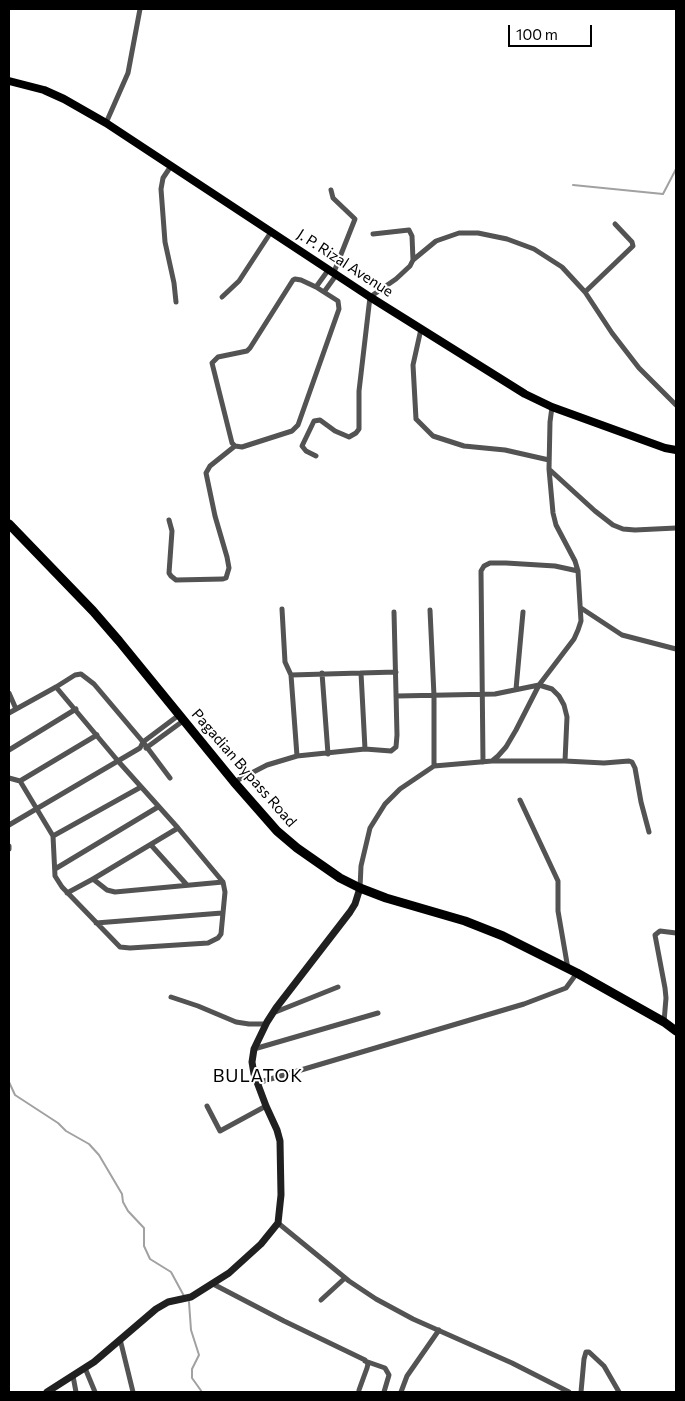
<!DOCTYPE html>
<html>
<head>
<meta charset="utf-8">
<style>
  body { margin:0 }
  #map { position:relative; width:685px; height:1401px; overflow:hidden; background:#fff; font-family:Commissioner,sans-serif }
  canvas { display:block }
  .frame { position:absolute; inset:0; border:10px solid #000; pointer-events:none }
  .scale { position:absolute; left:508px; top:25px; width:84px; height:22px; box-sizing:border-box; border:2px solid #000; border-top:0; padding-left:6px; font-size:15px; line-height:18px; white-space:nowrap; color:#000; -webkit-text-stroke:4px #fff; paint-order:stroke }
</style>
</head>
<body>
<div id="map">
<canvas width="685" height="1401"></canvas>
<div class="frame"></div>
<div class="scale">100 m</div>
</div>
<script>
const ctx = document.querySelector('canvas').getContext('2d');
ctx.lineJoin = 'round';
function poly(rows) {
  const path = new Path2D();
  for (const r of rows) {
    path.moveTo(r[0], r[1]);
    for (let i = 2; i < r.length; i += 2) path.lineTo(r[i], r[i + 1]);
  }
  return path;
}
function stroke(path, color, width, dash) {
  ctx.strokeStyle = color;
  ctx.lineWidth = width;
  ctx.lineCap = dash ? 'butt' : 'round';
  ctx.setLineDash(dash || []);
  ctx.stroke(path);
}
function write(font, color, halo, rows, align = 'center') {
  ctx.font = font + ' Commissioner,sans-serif';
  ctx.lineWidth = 4;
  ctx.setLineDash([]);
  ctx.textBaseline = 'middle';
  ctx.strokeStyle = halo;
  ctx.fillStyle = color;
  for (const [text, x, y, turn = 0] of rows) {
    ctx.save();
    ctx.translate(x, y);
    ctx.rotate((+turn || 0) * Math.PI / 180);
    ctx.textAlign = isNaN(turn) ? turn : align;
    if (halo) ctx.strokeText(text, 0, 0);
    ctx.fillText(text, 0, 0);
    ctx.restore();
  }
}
stroke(poly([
  [573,185,663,194,676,169],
  [9,1082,15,1095,58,1123,66,1131,89,1144,99,1155,122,1194,123,1202,128,1211,144,1228,144,1246,150,1259,171,1272,184,1296],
  [189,1302,191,1330,199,1355,192,1369,192,1378,202,1392]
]), '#a1a1a1', 2);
stroke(poly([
  [106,123,128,73,140,9],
  [171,166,163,178,161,189,165,242,174,283,176,302],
  [331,190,333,198,355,219,334,272],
  [373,234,409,230,412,236,413,260],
  [316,287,329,269],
  [324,292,337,274],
  [585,292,633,246,632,242,615,224],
  [222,297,239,281,271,232],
  [421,329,413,365,416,419,433,436,464,446,505,450,549,460],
  [316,456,306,451,302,446,314,421,320,420,335,431,349,437,356,433,359,429,359,391,370,297,396,279,410,266,413,260,436,241,459,233,478,233,507,239,534,249,562,267,585,292,612,333,639,368,676,405],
  [550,470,595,511,613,525,623,529,635,530,676,528],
  [169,520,172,531,169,573,171,576,176,580,223,579,226,578,229,568,227,557,215,516,206,473,210,466,235,446,242,447,292,431,298,425,339,309,338,301,316,287,301,280,295,279,293,280,250,348,247,351,218,357,212,363,232,443,235,446],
  [581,608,622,635,676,649],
  [282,609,285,662,291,675],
  [430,610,434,696,434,766],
  [322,673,328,754],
  [361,673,365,749],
  [516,689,523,612],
  [9,693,16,709],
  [397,696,495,694,539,685,552,689,559,696,564,705,567,717,565,761],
  [9,713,56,687,75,675,81,674,94,684,143,742,170,778],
  [146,748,183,721],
  [9,750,76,709],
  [297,756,291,675,396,672],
  [492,761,565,761,604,763,629,761,632,762,635,768,641,802,649,832],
  [483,762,481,571,484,566,490,563,506,563,555,566,578,571],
  [9,778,20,781,53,836,55,876,62,887,120,947,130,948,208,943,218,938,221,934,225,892,223,882,178,828,118,761,56,687],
  [20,781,97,735],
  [234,782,267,765,297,756,365,749,391,751,396,747,397,735,394,612],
  [520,800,558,881,558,911,568,969],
  [9,825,140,748,143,742,179,715],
  [53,836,141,787],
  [151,845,187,885],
  [9,846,9,849],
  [55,869,158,807],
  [93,879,107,890,115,892,223,882],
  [360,888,361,866,370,828,385,804,400,789,434,766,492,761,498,756,506,747,516,730,539,685,574,639,578,630,581,621,578,571,575,561,556,525,553,513,549,469,550,422,552,407],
  [67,893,93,879,178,828],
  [96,923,222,913],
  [171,997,198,1006,236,1022,249,1024,266,1024],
  [273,1013,338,987],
  [664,1022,666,998,665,988,655,935,660,931,676,933],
  [254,1049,378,1013],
  [257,1083,524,1004,566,988,577,973],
  [207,1106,220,1131,266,1106],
  [278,1223,349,1281,376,1299,413,1319,512,1363,569,1392],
  [213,1284,284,1321,365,1360,368,1364,367,1368,359,1390],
  [321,1300,345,1278],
  [120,1339,133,1392],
  [365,1361,385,1368,389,1375,384,1392],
  [85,1368,95,1392],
  [73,1376,76,1392],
  [401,1392,407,1376,439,1330],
  [581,1392,584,1359,586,1352,589,1352,604,1366,619,1392]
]), '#535353', 5);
stroke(poly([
  [47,1392,94,1362,156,1309,168,1302,191,1297,229,1273,261,1244,278,1223,281,1195,280,1141,277,1130,266,1106,254,1074,252,1062,254,1049,267,1022,276,1008,350,912,355,904,360,888]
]), '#202020', 7);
stroke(poly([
  [9,81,44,90,64,99,106,123,370,297,525,394,552,407,665,448,676,450]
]), '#000', 8);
stroke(poly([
  [9,524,93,611,119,641,234,782,277,831,297,848,340,878,360,888,386,898,465,921,503,936,577,973,664,1022,676,1031]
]), '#000', 9);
write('15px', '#000', '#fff', [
  ["J. P. Rizal Avenue",345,263,33],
  ["Pagadian Bypass Road",244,768,49]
]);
ctx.letterSpacing = '1px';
write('18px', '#000', '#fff', [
  ["BULATOK",258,1076]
]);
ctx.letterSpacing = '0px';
</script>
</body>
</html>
